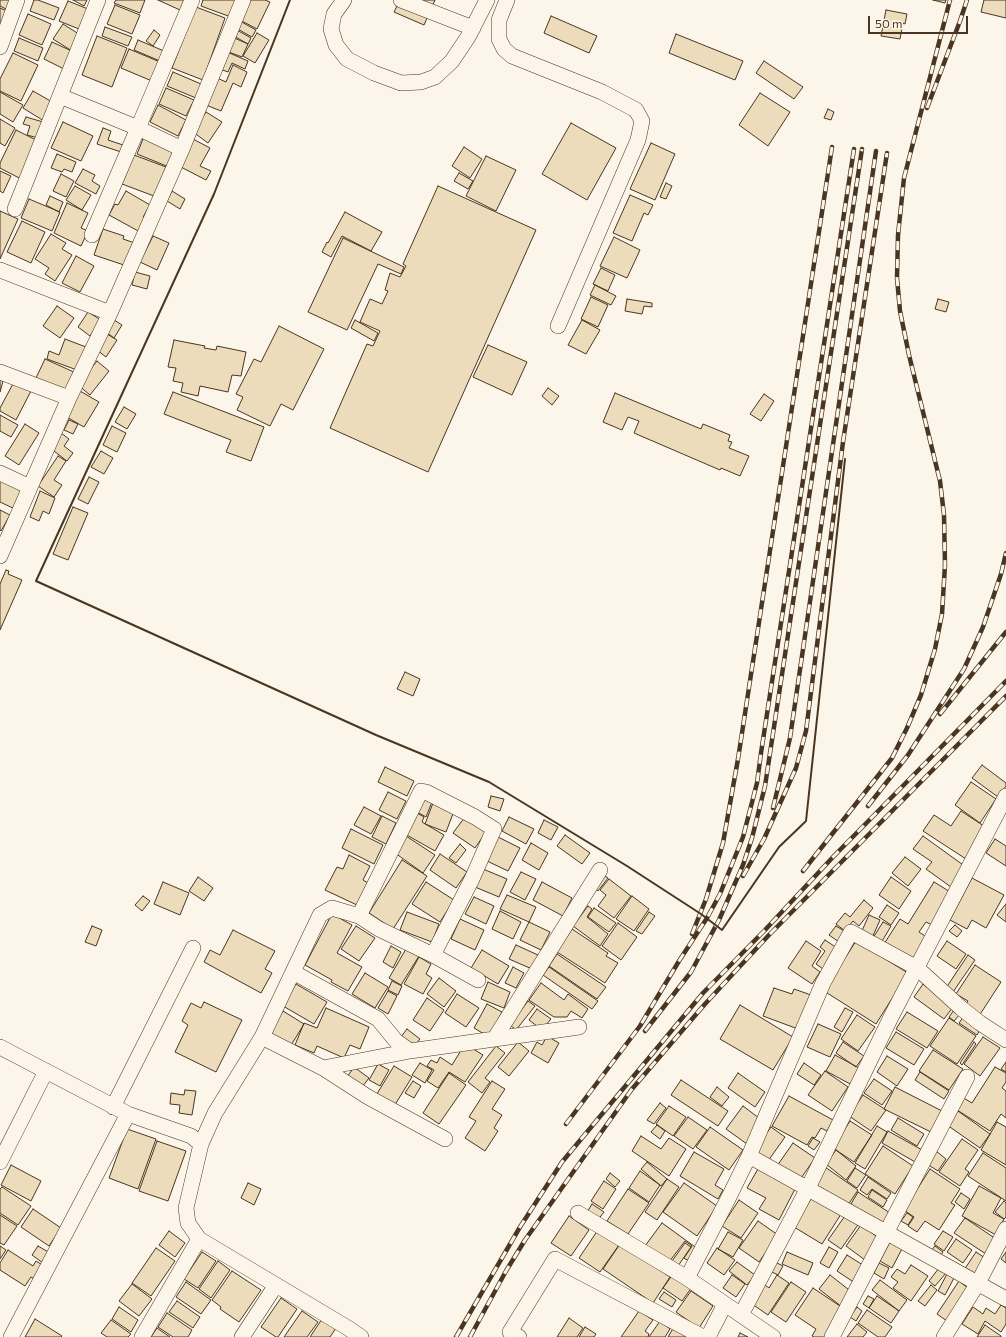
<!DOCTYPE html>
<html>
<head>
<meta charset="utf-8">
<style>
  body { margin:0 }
  #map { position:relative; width:1006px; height:1337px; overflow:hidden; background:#fbf6e9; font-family:Commissioner,sans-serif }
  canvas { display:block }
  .scale { position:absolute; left:868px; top:16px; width:100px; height:18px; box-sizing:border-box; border:2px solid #4a3520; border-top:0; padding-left:5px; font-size:12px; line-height:14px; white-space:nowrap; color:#4a3520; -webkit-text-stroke:3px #fbf6e9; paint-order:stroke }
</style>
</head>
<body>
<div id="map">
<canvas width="1006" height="1337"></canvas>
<div class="scale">50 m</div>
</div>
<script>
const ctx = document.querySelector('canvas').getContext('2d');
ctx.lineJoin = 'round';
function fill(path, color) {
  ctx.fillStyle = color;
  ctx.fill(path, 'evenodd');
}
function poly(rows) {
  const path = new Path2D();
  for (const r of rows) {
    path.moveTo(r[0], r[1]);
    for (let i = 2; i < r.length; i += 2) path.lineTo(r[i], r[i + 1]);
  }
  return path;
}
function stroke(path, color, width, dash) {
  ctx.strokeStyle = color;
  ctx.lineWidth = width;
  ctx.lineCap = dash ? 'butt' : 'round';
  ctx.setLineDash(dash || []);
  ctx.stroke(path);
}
const building = poly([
  [0,0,11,0,6,9,0,6,0,0],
  [34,0,38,0,59,8,54,20,30,11,34,0],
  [73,0,87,0,84,6,73,0],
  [116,0,145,0,140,13,114,3,116,0],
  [158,0,184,0,180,10,158,0],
  [203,0,237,0,231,17,201,6,203,0],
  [251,0,265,0,270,2,257,29,240,20,251,0],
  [400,0,435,0,424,25,394,12,400,0],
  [933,0,946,0,945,3,933,0],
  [984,0,1006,0,1006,18,981,12,984,0],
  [68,1,93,11,84,31,59,21,68,1],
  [115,5,140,15,132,34,107,24,115,5],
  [196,7,225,18,203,80,172,68,196,7],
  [0,8,7,11,0,26,0,8],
  [886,10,907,14,905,24,903,23,900,39,881,36,886,10],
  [28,14,51,24,42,45,19,35,28,14],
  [551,16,597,36,589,53,544,33,551,16],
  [238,20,256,30,252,37,234,27,238,20],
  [63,24,82,36,72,51,53,39,63,24],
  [105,27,132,37,128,46,102,36,105,27],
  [235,29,251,38,248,44,232,35,235,29],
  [154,30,160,35,153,46,146,41,154,30],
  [257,33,269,40,255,63,243,56,257,33],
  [676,34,743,61,735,80,669,53,676,34],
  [97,36,127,48,112,87,82,75,97,36],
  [232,37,248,44,242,57,226,51,232,37],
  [19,38,43,48,38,61,14,51,19,38],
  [138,40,164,51,160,61,134,50,138,40],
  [52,42,76,53,68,71,44,59,52,42],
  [129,49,160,62,152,81,121,68,129,49],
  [227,52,248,61,245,69,232,63,228,72,220,69,227,52],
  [13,53,38,65,21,101,0,91,0,79,13,53],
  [764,61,803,87,794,99,756,73,764,61],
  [233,65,247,72,241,87,233,83,221,111,206,105,217,78,226,82,233,65],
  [173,72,201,84,196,98,167,86,173,72],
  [166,88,194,100,186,116,159,104,166,88],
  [33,91,54,103,44,121,23,108,33,91],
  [0,92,23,105,13,122,0,114,0,92],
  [760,93,790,112,768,146,739,125,760,93],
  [158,105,186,120,178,136,150,122,158,105],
  [828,109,834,112,831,120,824,118,828,109],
  [206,112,222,122,208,143,193,132,206,112],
  [26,117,43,122,38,138,27,135,30,126,23,124,26,117],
  [0,119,15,128,5,146,0,143,0,119],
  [63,122,93,136,81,161,51,148,63,122],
  [571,123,616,148,587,200,542,174,571,123],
  [103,128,111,131,108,140,123,145,121,152,97,144,103,128],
  [16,130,40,142,21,179,0,168,0,163,16,130],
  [145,134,175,152,169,167,137,154,145,134],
  [191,138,210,148,200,166,211,171,206,180,177,165,191,138],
  [651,143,675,154,655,200,630,189,651,143],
  [464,147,482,159,470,178,452,166,464,147],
  [57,154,76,162,72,172,64,169,62,172,51,168,57,154],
  [134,155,166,167,154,196,122,184,134,155],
  [486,156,516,170,496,211,466,196,486,156],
  [83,169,95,175,92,181,100,186,96,194,75,183,83,169],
  [0,171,11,176,3,193,0,191,0,171],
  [459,173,473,181,468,189,454,181,459,173],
  [61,174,74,181,66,197,53,191,61,174],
  [666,183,672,186,666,199,660,197,666,183],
  [75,186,91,195,82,210,66,200,75,186],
  [438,186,536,230,428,472,330,428,367,344,373,346,380,331,360,322,370,299,382,304,388,291,385,290,390,273,400,277,406,266,403,264,438,186],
  [126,191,150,205,143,217,147,219,140,232,109,215,115,204,118,205,126,191],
  [172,191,185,199,180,209,167,201,172,191],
  [630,195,653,205,648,215,644,213,632,241,613,233,630,195],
  [50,196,63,202,59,212,46,205,50,196],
  [29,199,60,212,52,231,21,218,29,199],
  [67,203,88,213,81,228,88,231,81,246,54,233,67,203],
  [0,211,18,219,0,259,0,211],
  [345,212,382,232,371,251,342,236,331,257,322,252,327,242,328,243,345,212],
  [22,221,45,232,31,263,7,252,22,221],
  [103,229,124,236,123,239,135,243,127,266,94,255,103,229],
  [51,234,66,243,62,249,72,255,55,281,45,274,49,268,35,259,51,234],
  [153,236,169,243,157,270,140,262,153,236],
  [614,237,640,250,627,278,600,266,614,237],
  [343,238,404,267,401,274,378,264,347,330,308,312,343,238],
  [76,256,94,266,80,292,62,283,76,256],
  [601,268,615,275,608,291,593,284,601,268],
  [135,272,150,276,147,289,132,285,135,272],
  [595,285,616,296,611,305,590,295,595,285],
  [591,297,608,305,598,327,581,319,591,297],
  [627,299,652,303,652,307,644,306,642,314,625,311,627,299],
  [938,299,949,302,946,312,935,309,938,299],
  [57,306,74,318,60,338,43,326,57,306],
  [88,312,101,320,90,336,78,327,88,312],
  [114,320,122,325,114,338,106,332,114,320],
  [355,320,378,333,374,341,351,328,355,320],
  [582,320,600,330,586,354,568,345,582,320],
  [279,326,324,349,293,410,281,404,270,426,237,410,243,397,236,394,254,359,261,362,279,326],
  [107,334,117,340,106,357,97,350,107,334],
  [65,339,86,347,77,370,47,359,49,351,59,355,65,339],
  [174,340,205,346,204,348,216,350,217,346,246,352,241,376,232,375,228,392,200,386,198,396,181,392,183,383,173,381,176,368,168,367,174,340],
  [488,345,527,362,512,395,473,377,488,345],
  [45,359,76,373,67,392,36,378,45,359],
  [97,361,109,371,90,395,78,385,97,361],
  [0,380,3,381,0,392,0,380],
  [14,382,31,391,16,420,0,411,0,408,14,382],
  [548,388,559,396,552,405,542,396,548,388],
  [80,391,99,402,84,427,65,416,80,391],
  [173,392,264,427,251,461,226,452,231,440,164,414,173,392],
  [615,393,701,429,703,424,730,435,728,441,732,442,729,448,749,456,740,476,721,468,720,470,634,433,639,421,628,417,622,430,603,422,615,393],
  [764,394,774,401,761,421,750,414,764,394],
  [124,407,136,414,127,429,115,422,124,407],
  [0,415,18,425,11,437,0,431,0,415],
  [69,420,78,424,73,434,64,430,69,420],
  [25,424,39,433,19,465,5,456,25,424],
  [112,426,126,433,117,452,103,445,112,426],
  [61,433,69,439,64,446,73,453,67,461,50,448,61,433],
  [101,451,113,458,104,474,91,467,101,451],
  [58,456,66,461,54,480,62,485,54,497,38,486,58,456],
  [89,477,99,482,88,504,78,499,89,477],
  [0,479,26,491,17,510,0,502,0,479],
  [40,491,55,498,49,514,43,511,39,521,30,517,40,491],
  [73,507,88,513,68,560,53,554,73,507],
  [0,510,10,515,1,531,0,530,0,510],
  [6,570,9,571,8,574,22,580,0,630,0,584,6,570],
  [405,672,420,679,413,696,397,689,405,672],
  [982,765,1006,783,1006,786,998,797,972,778,982,765],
  [385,767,414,781,407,796,378,782,385,767],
  [971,782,996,799,980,823,955,805,971,782],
  [388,792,406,801,397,819,379,810,388,792],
  [491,796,504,799,500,811,488,807,491,796],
  [423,798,432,802,426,817,417,812,423,798],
  [433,803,454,811,446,832,425,824,433,803],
  [364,807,381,816,371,834,354,825,364,807],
  [961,811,987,828,966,859,923,831,934,815,951,826,961,811],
  [417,813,424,817,422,822,444,835,435,851,405,834,417,813],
  [382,816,396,823,386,844,372,837,382,816],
  [465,817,486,832,475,848,453,833,465,817],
  [509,817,534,829,526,844,502,831,509,817],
  [544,820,558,827,551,840,538,833,544,820],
  [351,829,383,845,374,864,342,848,351,829],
  [565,835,590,853,582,864,557,846,565,835],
  [406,836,435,855,423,873,395,853,406,836],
  [923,836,966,867,951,887,926,869,932,862,913,849,923,836],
  [498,837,520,848,508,871,487,861,498,837],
  [995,839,1006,846,1006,866,986,853,995,839],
  [531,843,548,853,539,870,522,860,531,843],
  [460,844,466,850,456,863,449,858,460,844],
  [440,854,467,872,456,888,430,870,440,854],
  [349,855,370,866,363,880,368,883,357,905,325,890,337,867,343,869,349,855],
  [905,857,921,869,908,886,892,873,905,857],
  [402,860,427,876,393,929,369,913,402,860],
  [483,869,507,879,499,897,475,887,483,869],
  [521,872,536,879,525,900,510,892,521,872],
  [602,874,608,878,598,891,592,886,602,874],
  [198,877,213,888,204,901,189,891,198,877],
  [891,877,911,891,899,909,879,895,891,877],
  [972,878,1004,895,986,928,972,920,967,929,950,920,972,878],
  [609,879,631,896,614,918,598,906,606,895,600,890,609,879],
  [163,882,189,893,180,915,154,904,163,882],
  [426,882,454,900,440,922,412,904,426,882],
  [542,882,572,898,563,916,533,900,542,882],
  [934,882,952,893,932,925,926,922,919,932,928,938,913,962,884,944,900,919,908,924,934,882],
  [507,895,536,907,529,922,500,909,507,895],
  [143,896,150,901,142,911,135,905,143,896],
  [632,896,649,909,634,931,616,919,632,896],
  [474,897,494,906,486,924,465,914,474,897],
  [864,900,873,908,859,926,853,921,845,931,836,924,845,913,850,917,864,900],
  [1006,904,1006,922,997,915,1006,904],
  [887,905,899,913,891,925,879,917,887,905],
  [588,906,592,909,587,917,608,934,600,946,573,926,588,906],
  [594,908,616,923,609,932,588,917,594,908],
  [500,911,521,922,513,939,492,929,500,911],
  [407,912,439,924,432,942,400,930,407,912],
  [649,912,655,916,642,934,636,931,649,912],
  [332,914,352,925,337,953,362,967,348,991,331,982,332,980,305,965,332,914],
  [869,915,880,920,872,938,861,933,869,915],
  [460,919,484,930,475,950,451,939,460,919],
  [529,922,550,932,541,950,520,940,529,922],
  [883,922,891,926,881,943,873,938,883,922],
  [618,923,637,937,621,960,602,946,618,923],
  [955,925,962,931,957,937,949,931,955,925],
  [92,926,102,930,96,946,85,942,92,926],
  [356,926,375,938,359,961,341,949,356,926],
  [836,926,846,932,839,942,829,935,836,926],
  [572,929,608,953,606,956,618,963,605,983,557,952,572,929],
  [233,930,275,951,265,969,272,973,261,993,204,962,210,950,220,955,233,930],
  [825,940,837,948,823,969,816,964,825,951,820,947,825,940],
  [806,941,821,951,812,966,820,972,812,984,788,968,806,941],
  [856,941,908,973,876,1024,824,991,856,941],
  [947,941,966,954,956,969,937,956,947,941],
  [516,945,538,955,532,969,509,959,516,945],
  [391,946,401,952,393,968,383,962,391,946],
  [406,949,419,956,401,985,389,978,406,949],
  [482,950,509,966,498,984,471,968,482,950],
  [557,954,606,987,597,999,549,966,557,954],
  [968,955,975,960,953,992,946,988,968,955],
  [419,957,431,964,426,974,432,978,423,994,404,984,419,957],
  [975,965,1001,982,979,1016,964,1007,968,1001,956,994,975,965],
  [513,967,524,973,516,988,505,983,513,967],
  [549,967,598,1001,592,1009,543,975,549,967],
  [365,973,388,987,375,1008,352,994,365,973],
  [439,978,456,991,444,1007,427,994,439,978],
  [392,981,402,986,398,995,388,990,392,981],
  [488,982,510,992,504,1008,481,999,488,982],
  [541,983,564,1000,568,994,588,1009,582,1018,571,1011,567,1017,554,1017,529,1000,541,983],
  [296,984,327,1002,314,1024,283,1006,296,984],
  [923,984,953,1007,944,1019,914,997,923,984],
  [774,988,792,994,794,989,811,995,798,1029,763,1016,774,988],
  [388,991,397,996,388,1014,378,1008,388,991],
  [457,994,479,1008,466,1027,445,1013,457,994],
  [427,998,444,1010,430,1031,413,1020,427,998],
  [528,1001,535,1006,516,1030,510,1025,528,1001],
  [204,1002,242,1020,216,1072,175,1052,188,1025,182,1021,191,1003,201,1008,204,1002],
  [487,1004,502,1012,489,1037,474,1028,487,1004],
  [740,1005,793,1037,773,1070,720,1039,740,1005],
  [326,1008,369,1027,360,1049,350,1045,344,1058,317,1046,314,1053,295,1045,304,1023,317,1028,326,1008],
  [845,1008,853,1012,842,1032,834,1027,845,1008],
  [537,1009,551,1019,542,1030,529,1020,537,1009],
  [954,1010,960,1014,954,1021,949,1017,954,1010],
  [283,1011,304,1024,290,1047,269,1034,283,1011],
  [907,1012,938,1031,927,1048,896,1029,907,1012],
  [857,1015,875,1027,858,1051,841,1039,857,1015],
  [964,1016,981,1028,977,1035,959,1023,964,1016],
  [949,1018,976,1036,957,1064,930,1046,949,1018],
  [818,1024,841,1034,830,1057,807,1047,818,1024],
  [407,1029,420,1039,412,1049,400,1038,407,1029],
  [896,1032,924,1049,914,1065,886,1048,896,1032],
  [547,1036,559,1043,548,1063,531,1053,537,1042,542,1045,547,1036],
  [983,1037,1000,1048,980,1076,964,1064,983,1037],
  [518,1042,529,1051,509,1076,498,1067,518,1042],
  [843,1042,864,1056,856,1067,836,1053,843,1042],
  [974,1042,976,1044,962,1065,960,1063,974,1042],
  [465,1044,483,1055,465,1082,449,1072,438,1088,427,1081,434,1070,427,1066,431,1060,437,1063,440,1057,452,1065,465,1044],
  [496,1046,505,1053,485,1078,490,1082,482,1093,468,1082,496,1046],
  [933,1050,963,1069,949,1090,919,1071,933,1050],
  [835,1055,861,1069,852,1085,826,1071,835,1055],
  [887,1056,908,1069,897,1086,877,1072,887,1056],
  [1006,1062,1006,1072,1001,1069,1006,1062],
  [420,1063,432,1070,425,1083,412,1075,420,1063],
  [804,1063,821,1075,814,1085,797,1074,804,1063],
  [378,1064,389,1070,380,1086,369,1080,378,1064],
  [394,1066,412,1077,393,1108,375,1097,394,1066],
  [354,1067,369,1078,362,1087,347,1077,354,1067],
  [995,1067,1006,1073,1006,1082,1002,1088,1006,1091,1006,1118,1001,1114,990,1131,954,1108,962,1097,972,1103,995,1067],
  [825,1071,848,1087,832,1111,808,1095,825,1071],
  [920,1072,949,1091,944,1099,915,1080,920,1072],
  [449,1073,466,1085,439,1124,423,1113,449,1073],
  [738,1073,765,1092,755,1107,728,1088,738,1073],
  [874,1079,892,1091,882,1105,864,1093,874,1079],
  [681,1080,728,1111,718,1126,671,1095,681,1080],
  [413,1081,421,1086,414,1098,405,1093,413,1081],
  [492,1081,505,1089,492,1109,502,1115,494,1128,498,1131,485,1151,465,1138,476,1121,469,1117,492,1081],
  [717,1087,729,1097,722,1106,710,1097,717,1087],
  [895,1087,942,1111,931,1132,884,1109,895,1087],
  [185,1090,196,1091,192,1115,179,1113,180,1105,170,1104,171,1093,184,1095,185,1090],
  [863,1095,886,1110,871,1131,849,1116,863,1095],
  [789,1096,833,1120,827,1131,821,1128,815,1138,812,1137,807,1145,772,1126,789,1096],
  [660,1103,666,1108,654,1124,647,1120,660,1103],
  [669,1106,686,1117,673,1136,656,1124,669,1106],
  [743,1106,763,1121,747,1144,726,1129,743,1106],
  [958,1111,990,1134,980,1148,947,1125,958,1111],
  [688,1117,707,1130,693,1149,674,1136,688,1117],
  [898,1118,924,1134,917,1146,891,1130,898,1118],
  [850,1121,872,1135,854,1162,833,1148,850,1121],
  [997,1122,1006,1127,1006,1165,981,1150,997,1122],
  [657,1125,665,1131,660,1139,651,1132,657,1125],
  [877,1126,887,1132,865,1169,855,1163,877,1126],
  [710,1127,743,1150,729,1170,696,1147,710,1127],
  [771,1127,785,1137,768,1161,754,1151,771,1127],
  [127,1129,156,1139,138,1189,109,1178,127,1129],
  [888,1131,924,1151,917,1163,882,1143,888,1131],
  [641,1136,661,1149,669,1138,686,1149,669,1176,632,1151,641,1136],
  [813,1138,820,1142,814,1150,808,1146,813,1138],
  [962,1139,978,1150,965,1169,969,1172,960,1186,939,1172,962,1139],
  [157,1141,186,1151,168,1201,139,1191,157,1141],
  [793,1143,815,1158,799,1181,777,1166,793,1143],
  [883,1146,913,1166,895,1194,865,1174,883,1146],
  [836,1150,856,1166,846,1180,826,1164,836,1150],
  [936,1151,946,1159,938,1171,927,1164,936,1151],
  [694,1152,724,1169,715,1185,723,1190,718,1199,680,1176,694,1152],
  [983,1153,1006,1168,1006,1201,968,1176,983,1153],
  [647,1162,667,1179,661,1186,641,1169,647,1162],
  [762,1162,796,1187,779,1220,759,1209,766,1198,747,1188,762,1162],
  [11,1165,41,1181,31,1201,1,1185,11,1165],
  [825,1167,858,1190,846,1208,813,1184,825,1167],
  [855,1168,866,1175,857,1188,847,1181,855,1168],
  [930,1169,960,1189,951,1203,955,1205,939,1230,925,1221,917,1232,908,1226,914,1217,904,1210,930,1169],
  [640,1171,660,1185,649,1202,629,1188,640,1171],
  [610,1173,620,1181,615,1187,606,1179,610,1173],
  [868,1177,891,1193,887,1199,872,1189,867,1195,860,1190,868,1177],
  [667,1179,679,1187,657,1220,645,1212,667,1179],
  [604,1181,616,1189,603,1209,591,1201,604,1181],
  [248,1183,261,1189,254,1205,241,1198,248,1183],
  [684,1183,717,1206,697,1236,663,1212,684,1183],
  [979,1186,1001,1198,993,1213,1004,1219,996,1235,962,1216,979,1186],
  [2,1187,31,1206,18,1225,0,1213,0,1189,2,1187],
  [628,1189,649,1203,628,1234,607,1221,628,1189],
  [872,1190,887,1200,883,1207,868,1197,872,1190],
  [858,1192,890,1213,882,1225,851,1204,858,1192],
  [961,1193,970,1199,964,1209,955,1202,961,1193],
  [814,1194,843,1211,822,1244,794,1227,814,1194],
  [739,1200,758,1213,741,1238,722,1226,739,1200],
  [1004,1201,1006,1203,1006,1217,1004,1219,995,1212,1004,1201],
  [592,1204,604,1212,597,1221,586,1214,592,1204],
  [33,1209,61,1228,49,1246,21,1227,33,1209],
  [847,1213,860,1222,841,1249,828,1240,847,1213],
  [907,1213,913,1217,908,1225,901,1221,907,1213],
  [0,1215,17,1226,4,1245,0,1243,0,1215],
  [569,1216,589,1230,571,1256,551,1243,569,1216],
  [965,1218,996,1239,986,1254,954,1233,965,1218],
  [758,1221,778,1235,759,1262,739,1248,758,1221],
  [662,1223,698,1249,689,1261,684,1258,692,1246,685,1241,669,1262,645,1246,662,1223],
  [861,1225,880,1239,865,1260,846,1246,861,1225],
  [598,1230,619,1245,600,1272,579,1258,598,1230],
  [169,1231,185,1243,175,1257,159,1245,169,1231],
  [943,1231,953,1237,944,1251,934,1244,943,1231],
  [728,1232,743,1240,733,1257,718,1249,728,1232],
  [956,1239,972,1250,963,1263,947,1252,956,1239],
  [891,1240,903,1247,892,1268,880,1261,891,1240],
  [685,1243,691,1247,678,1266,672,1261,685,1243],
  [620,1244,670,1277,653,1303,603,1269,620,1244],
  [0,1246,6,1250,0,1259,0,1246],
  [38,1246,50,1253,43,1263,32,1255,38,1246],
  [935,1246,943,1252,939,1258,930,1252,935,1246],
  [829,1247,838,1252,829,1268,820,1263,829,1247],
  [156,1248,175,1261,151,1296,132,1283,156,1248],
  [717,1248,735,1260,724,1275,707,1263,717,1248],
  [8,1250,33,1266,36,1261,44,1266,35,1279,31,1277,25,1286,0,1270,0,1263,8,1250],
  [202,1252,216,1261,198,1288,184,1279,202,1252],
  [787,1252,813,1263,808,1275,782,1264,787,1252],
  [976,1252,988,1260,975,1277,964,1270,976,1252],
  [1006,1252,1006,1263,1001,1259,1006,1252],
  [847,1255,866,1267,855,1283,837,1271,847,1255],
  [218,1261,230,1270,211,1298,199,1289,218,1261],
  [737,1262,755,1275,747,1285,729,1271,737,1262],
  [775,1262,783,1266,778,1275,770,1271,775,1262],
  [879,1263,889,1268,884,1279,874,1273,879,1263],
  [911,1265,928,1276,911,1301,893,1288,898,1282,891,1277,897,1269,905,1274,911,1265],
  [939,1268,946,1273,935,1286,929,1281,939,1268],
  [232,1271,261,1290,239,1322,220,1309,221,1307,212,1300,232,1271],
  [673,1274,692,1287,682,1301,663,1288,673,1274],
  [947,1274,954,1278,945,1295,938,1291,947,1274],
  [732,1275,745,1284,736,1297,723,1288,732,1275],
  [777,1275,789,1283,768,1315,752,1304,765,1285,769,1288,777,1275],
  [830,1275,853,1293,842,1307,819,1289,830,1275],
  [880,1280,907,1300,899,1311,872,1290,880,1280],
  [959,1281,969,1289,947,1321,937,1314,959,1281],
  [186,1282,211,1300,201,1314,176,1297,186,1282],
  [791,1282,806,1292,786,1322,771,1312,791,1282],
  [132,1284,152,1299,139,1316,119,1301,132,1284],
  [931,1285,937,1290,925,1306,918,1301,931,1285],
  [813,1288,843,1308,825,1337,814,1337,812,1336,816,1329,795,1315,813,1288],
  [691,1291,713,1306,699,1328,676,1312,691,1291],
  [664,1292,676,1300,672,1307,659,1299,664,1292],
  [868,1296,874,1299,869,1308,863,1304,868,1296],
  [877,1296,899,1311,891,1323,869,1308,877,1296],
  [281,1298,297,1309,278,1337,276,1337,261,1327,281,1298],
  [177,1301,200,1317,193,1328,169,1312,177,1301],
  [1001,1305,1006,1308,1006,1324,1001,1332,985,1321,978,1334,962,1324,973,1307,983,1314,986,1308,995,1314,1001,1305],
  [119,1307,138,1320,131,1332,112,1319,119,1307],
  [857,1307,862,1311,856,1321,850,1317,857,1307],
  [867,1310,892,1327,885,1337,878,1337,858,1323,867,1310],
  [302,1311,318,1322,307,1337,284,1337,302,1311],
  [639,1311,653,1320,645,1331,649,1334,648,1337,621,1337,639,1311],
  [167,1313,192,1330,188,1337,173,1337,158,1327,167,1313],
  [569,1318,583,1328,577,1337,557,1337,569,1318],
  [35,1319,62,1336,61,1337,25,1337,35,1319],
  [322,1319,336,1328,330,1337,310,1337,322,1319],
  [111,1320,131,1334,128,1337,107,1337,101,1333,111,1320],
  [660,1321,670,1329,665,1337,649,1337,660,1321],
  [857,1324,867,1332,863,1337,847,1337,857,1324],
  [985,1325,1001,1336,1001,1337,977,1337,985,1325],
  [585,1327,596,1334,594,1337,579,1337,585,1327],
  [674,1327,689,1337,668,1337,674,1327],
  [157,1328,170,1337,151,1337,157,1328],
  [740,1333,748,1337,738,1337,740,1333]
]);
fill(building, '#ecdcbc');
stroke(building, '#4a3520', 1);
const minor = poly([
  [344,0,334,14,331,29,336,45,347,59,374,73,401,83,421,82,435,77,452,61,468,37,487,0],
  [401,0,473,28],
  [507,0,499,20,499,39,504,49,512,56,602,92,636,110,642,121,638,140,558,326],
  [0,47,17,0],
  [60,96,138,128,192,0],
  [15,209,98,0],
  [92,235,138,128,182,149],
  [0,270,110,313],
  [0,372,69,398],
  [0,473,30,487],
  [0,556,69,398,110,313,182,149,243,0],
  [359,916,421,791,426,792,475,817,494,829,472,879,433,955],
  [293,972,378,1019,396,1041,410,1051],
  [262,1037,323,1068,368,1097,445,1139],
  [495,1038,600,870],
  [0,1047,128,1114,191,1136,201,1144,186,1208,188,1223,199,1239,348,1328,361,1337],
  [323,1068,410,1051,579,1027],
  [113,1107,193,948],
  [201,1144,215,1113,262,1037,320,915,332,908,359,916,379,929,433,955,478,980],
  [749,1156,823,983,851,932,917,968,961,1008,980,1023,1006,1040],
  [0,1162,46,1071],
  [578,1213,687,1278],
  [725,1304,687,1278,729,1197,749,1156,1006,1299],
  [741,1315,808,1188,891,1017,1006,796],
  [11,1337,128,1114],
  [142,1337,199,1239],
  [242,1337,276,1285],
  [519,1337,510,1332,555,1259,703,1337],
  [708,1337,725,1304,773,1337],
  [832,1337,967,1077],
  [944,1337,978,1283,1006,1229]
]);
stroke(minor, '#4a3520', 16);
stroke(minor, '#fbf6e9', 15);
const rail = poly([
  [927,108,960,21,967,0],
  [940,714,1006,632],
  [868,806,908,755,964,669,983,627,1001,574,1006,553],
  [773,808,790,738,876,151],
  [803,871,892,758,907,728,921,695,935,649,942,614,945,565,944,515,940,481,909,355,900,311,897,278,898,235,904,178,950,0],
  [743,876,764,839,796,768,806,731,843,442,887,153],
  [692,934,706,899,723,843,738,759,832,147],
  [645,1031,691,972,719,920,743,865,752,838,765,786,862,149],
  [566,1124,640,1026,679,961,707,918,720,894,743,837,757,783,761,753,854,149],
  [456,1337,520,1227,562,1162,703,993,765,930,833,857,1006,681],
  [470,1337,506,1271,525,1240,632,1089,705,1004,768,936,1006,696]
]);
stroke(rail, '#4a3520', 4.5);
stroke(rail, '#fbf6e9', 3, [9]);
stroke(poly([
  [290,0,214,194,36,581,376,735,489,782,627,866,701,914,722,930,779,847,806,821,845,459]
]), '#4a3520', 2);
</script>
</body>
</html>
